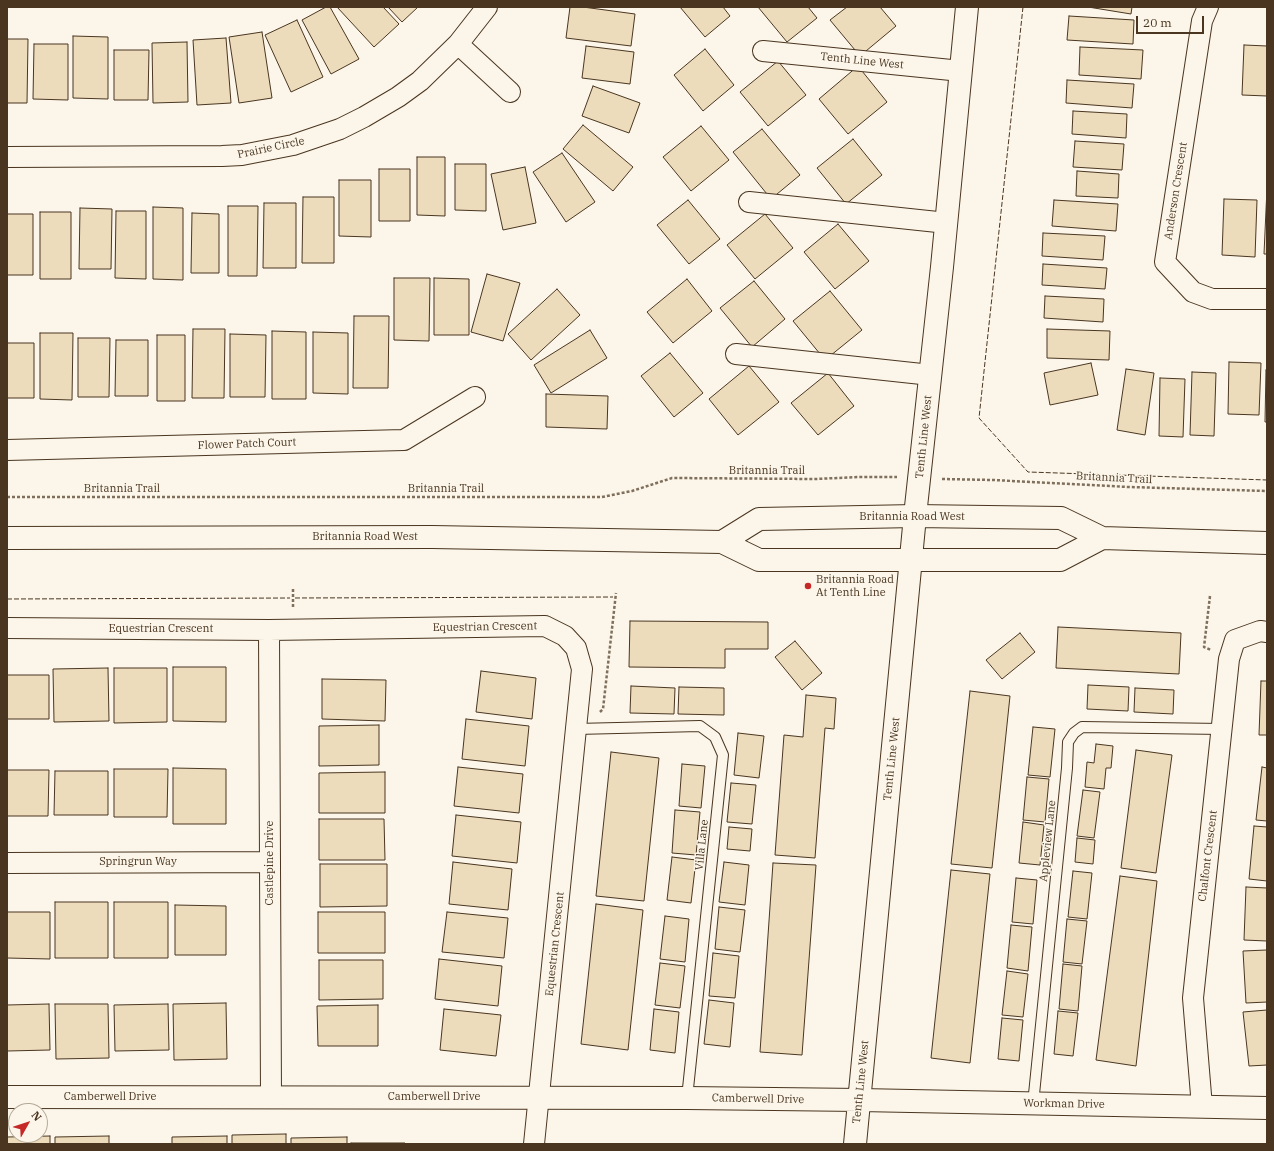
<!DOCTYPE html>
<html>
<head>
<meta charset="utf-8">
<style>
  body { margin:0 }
  #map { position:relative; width:1274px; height:1151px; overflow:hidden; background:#fbf6e9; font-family:"IBM Plex Serif",serif }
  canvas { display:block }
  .frame { position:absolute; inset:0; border:8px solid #4a3520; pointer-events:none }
  .north { position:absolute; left:8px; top:1103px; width:40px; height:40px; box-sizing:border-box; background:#fbf6e9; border:1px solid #b4a999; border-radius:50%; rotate:51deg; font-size:11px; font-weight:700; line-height:16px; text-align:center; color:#4a3520 }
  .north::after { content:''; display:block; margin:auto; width:14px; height:18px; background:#c62828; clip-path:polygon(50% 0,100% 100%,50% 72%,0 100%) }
  .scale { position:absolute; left:1136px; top:16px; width:68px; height:18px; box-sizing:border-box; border:2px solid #4a3520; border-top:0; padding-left:5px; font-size:12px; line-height:14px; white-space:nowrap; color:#4a3520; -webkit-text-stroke:3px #fbf6e9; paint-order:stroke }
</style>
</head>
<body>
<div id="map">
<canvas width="1274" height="1151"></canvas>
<div class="frame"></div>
<div class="north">N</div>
<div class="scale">20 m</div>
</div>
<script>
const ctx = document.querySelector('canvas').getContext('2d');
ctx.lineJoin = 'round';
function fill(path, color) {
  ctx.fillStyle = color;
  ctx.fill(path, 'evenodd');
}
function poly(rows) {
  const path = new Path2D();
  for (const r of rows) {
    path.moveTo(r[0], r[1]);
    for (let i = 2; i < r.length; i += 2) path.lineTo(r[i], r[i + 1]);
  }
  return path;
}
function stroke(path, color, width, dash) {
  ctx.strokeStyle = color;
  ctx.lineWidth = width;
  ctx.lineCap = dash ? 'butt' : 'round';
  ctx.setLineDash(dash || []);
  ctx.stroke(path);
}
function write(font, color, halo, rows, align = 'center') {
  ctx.font = font + ' "IBM Plex Serif",serif';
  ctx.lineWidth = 3;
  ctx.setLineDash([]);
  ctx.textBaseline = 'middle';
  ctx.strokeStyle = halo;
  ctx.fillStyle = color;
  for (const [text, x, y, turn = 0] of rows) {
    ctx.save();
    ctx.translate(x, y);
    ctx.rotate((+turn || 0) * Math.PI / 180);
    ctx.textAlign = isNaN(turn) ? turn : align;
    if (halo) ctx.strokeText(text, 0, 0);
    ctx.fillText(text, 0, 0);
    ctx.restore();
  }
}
const building = poly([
  [326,7,330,7,359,59,331,74,302,20,326,7],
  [337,7,383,7,399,24,374,47,337,7],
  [388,7,418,7,402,22,388,7],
  [570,7,583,7,635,14,631,46,566,38,570,7],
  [680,7,723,7,730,16,705,37,680,7],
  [758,7,808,7,817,18,787,42,758,7],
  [847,7,880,7,896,26,860,56,830,20,847,7],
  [1088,7,1132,7,1131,14,1088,7],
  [1069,16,1134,20,1133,44,1067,40,1069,16],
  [297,20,323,77,291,92,265,35,297,20],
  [262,32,272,98,239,103,229,37,262,32],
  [73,36,108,37,108,99,73,98,73,36],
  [226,38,231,103,197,105,193,40,226,38],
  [7,39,28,39,27,103,7,103,7,39],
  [187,42,188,102,153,103,152,43,187,42],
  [34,44,68,44,68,100,33,99,34,44],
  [1244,45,1267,46,1267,96,1242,95,1244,45],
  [586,46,634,52,630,84,582,78,586,46],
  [1080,47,1143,50,1141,79,1079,75,1080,47],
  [705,49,734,85,703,111,674,75,705,49],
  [114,50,149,50,148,100,114,100,114,50],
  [778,61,806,95,768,126,740,92,778,61],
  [858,66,887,102,848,134,819,99,858,66],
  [1067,80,1134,84,1132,108,1066,103,1067,80],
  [593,86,640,103,629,133,582,116,593,86],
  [1073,111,1127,114,1126,138,1072,134,1073,111],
  [583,125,633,167,613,191,563,149,583,125],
  [701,126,729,160,691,191,663,157,701,126],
  [762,129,800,175,771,199,733,152,762,129],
  [853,139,882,175,846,204,817,168,853,139],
  [1075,141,1124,144,1122,170,1073,167,1075,141],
  [562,153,595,202,566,222,533,172,562,153],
  [417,157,445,157,445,216,417,215,417,157],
  [455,164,486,164,486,211,455,210,455,164],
  [525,167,536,223,503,230,491,174,525,167],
  [379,169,410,169,410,221,379,221,379,169],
  [1077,171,1119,174,1118,198,1076,196,1077,171],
  [339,180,371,180,371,237,339,236,339,180],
  [1267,188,1267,254,1264,254,1267,188],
  [303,197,334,197,334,263,302,263,303,197],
  [1224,199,1257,200,1255,257,1222,255,1224,199],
  [688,200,720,239,689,264,657,225,688,200],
  [1054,200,1118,204,1116,231,1052,226,1054,200],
  [264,203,296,203,296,268,263,268,264,203],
  [228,206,258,206,257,276,228,276,228,206],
  [153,207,183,208,183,280,153,279,153,207],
  [80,208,112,209,111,269,79,269,80,208],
  [116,211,146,211,146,279,115,278,116,211],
  [40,212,71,212,71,279,40,279,40,212],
  [192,213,219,214,219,273,191,273,192,213],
  [7,214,33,214,33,275,7,275,7,214],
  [765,214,793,248,755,279,727,245,765,214],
  [838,224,869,261,835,289,804,252,838,224],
  [1043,233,1105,236,1103,260,1042,256,1043,233],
  [1043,264,1107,268,1105,289,1042,285,1043,264],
  [487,274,520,283,503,341,471,332,487,274],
  [394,278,430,278,429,341,394,340,394,278],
  [434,278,469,279,469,335,434,335,434,278],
  [687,279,712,311,673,343,647,312,687,279],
  [754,281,785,319,752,347,720,308,754,281],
  [557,289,580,315,531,360,508,334,557,289],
  [830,291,862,330,825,360,793,321,830,291],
  [1045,296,1104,299,1103,322,1044,318,1045,296],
  [354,316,389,316,388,388,353,388,354,316],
  [193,329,225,329,224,398,192,398,193,329],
  [1047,329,1110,331,1109,360,1047,358,1047,329],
  [590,330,607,358,551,393,534,365,590,330],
  [272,331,306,332,306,399,272,399,272,331],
  [313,332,348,333,348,394,313,393,313,332],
  [40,333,73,333,72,400,40,399,40,333],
  [230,334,266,335,265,397,230,397,230,334],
  [157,335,185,335,185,401,157,401,157,335],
  [78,338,110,338,109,397,78,397,78,338],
  [116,340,148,340,148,396,115,396,116,340],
  [7,343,34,343,34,398,7,398,7,343],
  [670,353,703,393,674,417,641,376,670,353],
  [1229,362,1261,363,1259,415,1228,414,1229,362],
  [1091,363,1098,395,1050,405,1044,373,1091,363],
  [749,366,779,402,738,435,709,399,749,366],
  [1126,369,1154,373,1145,435,1117,430,1126,369],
  [1266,370,1267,370,1267,422,1265,422,1266,370],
  [1192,372,1216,373,1214,436,1190,435,1192,372],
  [828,373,854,406,818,435,791,403,828,373],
  [1160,378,1185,379,1183,437,1159,436,1160,378],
  [546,394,608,396,607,429,546,427,546,394],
  [630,621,768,622,768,649,725,649,725,668,629,667,630,621],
  [1058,627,1181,633,1179,674,1056,668,1058,627],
  [1020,633,1035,652,1002,679,986,660,1020,633],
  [795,641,822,673,802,690,775,657,795,641],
  [173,667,226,667,226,722,173,721,173,667],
  [108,668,109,721,54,722,53,669,108,668],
  [114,668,167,668,167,722,114,723,114,668],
  [481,671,536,678,532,719,476,712,481,671],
  [7,675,49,675,49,719,7,719,7,675],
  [322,679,386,680,385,721,322,719,322,679],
  [1261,681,1267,681,1267,735,1259,735,1261,681],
  [1088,685,1129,687,1128,711,1087,709,1088,685],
  [631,686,675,688,674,714,630,713,631,686],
  [679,687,724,688,724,715,678,714,679,687],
  [1135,688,1174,690,1173,714,1134,712,1135,688],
  [970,691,1010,696,992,868,951,864,970,691],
  [806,695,836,698,834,729,825,728,815,858,775,855,784,735,803,737,806,695],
  [466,719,529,726,525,766,462,759,466,719],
  [379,725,379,765,319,766,319,726,379,725],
  [1033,727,1055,729,1050,777,1028,775,1033,727],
  [738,733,764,736,759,778,734,775,738,733],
  [1096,744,1113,746,1111,768,1106,768,1104,789,1085,787,1087,762,1094,763,1096,744],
  [1136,750,1172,755,1156,873,1121,868,1136,750],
  [611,752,659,758,644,901,596,896,611,752],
  [682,764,705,766,701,808,679,806,682,764],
  [458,767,523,774,519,813,454,806,458,767],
  [1262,767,1267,768,1267,821,1256,820,1262,767],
  [173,768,226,769,226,824,173,824,173,768],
  [114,769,168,769,167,817,114,817,114,769],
  [7,770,49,770,48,816,7,816,7,770],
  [55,771,108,771,108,815,54,815,55,771],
  [385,772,385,813,319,813,319,773,385,772],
  [1027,777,1049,779,1045,822,1023,820,1027,777],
  [731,783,756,785,752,824,727,822,731,783],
  [1083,790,1100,792,1094,838,1077,836,1083,790],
  [675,810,700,812,696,855,672,853,675,810],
  [456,815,521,822,517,863,452,856,456,815],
  [319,819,384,819,385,860,319,860,319,819],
  [1023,822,1044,825,1040,865,1019,863,1023,822],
  [1254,826,1267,827,1267,881,1249,879,1254,826],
  [729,827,752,829,750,851,727,849,729,827],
  [1077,838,1095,840,1093,864,1075,862,1077,838],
  [672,857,696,860,691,903,667,900,672,857],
  [453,862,512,869,508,910,449,904,453,862],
  [724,862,749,865,745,905,719,902,724,862],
  [773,863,816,865,802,1055,760,1052,773,863],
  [320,864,387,864,387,906,320,907,320,864],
  [951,870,990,874,970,1063,931,1058,951,870],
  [1073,871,1092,873,1087,919,1068,917,1073,871],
  [1120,876,1157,881,1136,1066,1096,1060,1120,876],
  [1016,878,1037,880,1033,924,1012,922,1016,878],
  [1246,887,1267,888,1267,941,1244,940,1246,887],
  [55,902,108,902,108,958,55,958,55,902],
  [114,902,168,902,168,958,114,958,114,902],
  [596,904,643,910,628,1050,581,1044,596,904],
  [175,905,226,906,226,955,175,955,175,905],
  [719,907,745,910,740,952,715,949,719,907],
  [7,912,50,912,50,959,7,958,7,912],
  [318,912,385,912,385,953,318,953,318,912],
  [447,912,508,918,504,958,442,952,447,912],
  [665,916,689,919,685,962,660,959,665,916],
  [1067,919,1087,921,1082,964,1063,962,1067,919],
  [1011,925,1032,927,1028,971,1007,968,1011,925],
  [1267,950,1267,1002,1246,1003,1243,951,1267,950],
  [713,953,739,956,735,998,709,996,713,953],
  [439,959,502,966,498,1006,435,999,439,959],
  [319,960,383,960,383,999,319,1000,319,960],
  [660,963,685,966,680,1008,655,1005,660,963],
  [1063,964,1082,966,1078,1011,1059,1009,1063,964],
  [1007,971,1028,974,1023,1017,1002,1015,1007,971],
  [709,1000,734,1003,730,1047,704,1044,709,1000],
  [226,1003,227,1059,174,1060,173,1004,226,1003],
  [49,1004,50,1050,7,1051,7,1005,49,1004],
  [55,1004,108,1004,109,1058,56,1059,55,1004],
  [168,1004,169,1050,115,1051,114,1005,168,1004],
  [378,1005,378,1046,318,1046,317,1006,378,1005],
  [444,1009,501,1015,496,1056,440,1050,444,1009],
  [654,1009,679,1012,675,1053,650,1050,654,1009],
  [1267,1010,1267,1065,1249,1066,1243,1012,1267,1010],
  [1058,1011,1078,1013,1073,1056,1054,1054,1058,1011],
  [1002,1018,1023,1020,1019,1061,998,1059,1002,1018],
  [286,1134,286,1144,232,1144,232,1135,286,1134],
  [50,1136,50,1144,7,1144,7,1137,50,1136],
  [109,1136,109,1144,55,1144,55,1137,109,1136],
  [227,1136,227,1144,172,1144,172,1137,227,1136],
  [347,1137,347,1144,291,1144,291,1138,347,1137],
  [351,1143,405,1143,405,1144,351,1144,351,1143]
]);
fill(building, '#ecdcbc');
stroke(building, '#4a3520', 1);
const service = poly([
  [576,729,700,726,715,737,723,755,687,1098],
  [1033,1104,1067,768,1068,742,1074,733,1082,727,1222,729]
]);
const minor = poly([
  [1208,7,1202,21,1165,262,1193,292,1212,299,1267,299],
  [458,44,510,92],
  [763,51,961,71],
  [7,157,222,156,242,155,293,145,340,129,364,117,398,97,420,81,458,44,487,7],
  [749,202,947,223],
  [736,354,931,375],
  [7,450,404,440,475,397],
  [7,628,269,630,545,626,565,636,576,648,582,669,534,1144],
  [269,630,271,1097],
  [7,863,269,862],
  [1202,1107,1193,998,1229,659,1235,640,1260,631,1267,632]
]);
const tertiary = poly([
  [7,1097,687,1098,860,1100,1267,1108],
  [855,1144,915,516,942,267,967,7]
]);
const secondary = poly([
  [7,538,432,537,722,542,759,560,1060,560,1102,538],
  [722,542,759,519,915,516,1061,518,1102,538,1267,543]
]);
stroke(service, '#4a3520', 12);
stroke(minor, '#4a3520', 22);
stroke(tertiary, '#4a3520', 24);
stroke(secondary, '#4a3520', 24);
stroke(poly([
  [942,479,993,480,1129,487,1267,491],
  [7,497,602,497,632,491,672,478,815,479,860,477,897,477],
  [293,589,293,609],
  [1210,596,1204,647,1211,650],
  [600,712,603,709,616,593]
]), '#7f6f5c', 2.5, [3, 2]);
stroke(service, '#fbf6e9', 10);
stroke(minor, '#fbf6e9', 20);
stroke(tertiary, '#fbf6e9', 22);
stroke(secondary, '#fbf6e9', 22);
stroke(poly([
  [1023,7,979,418,1028,472,1267,480],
  [295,598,613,597],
  [7,599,290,598]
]), '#4a3520', 1, [5, 2]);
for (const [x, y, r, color] of [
  [808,586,4,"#c62828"]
]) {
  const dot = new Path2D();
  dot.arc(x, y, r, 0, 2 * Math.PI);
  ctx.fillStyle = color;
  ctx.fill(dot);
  stroke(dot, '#fbf6e9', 1.5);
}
write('11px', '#4a3520', '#fbf6e9', [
  ["Tenth Line West",862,61,6],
  ["Prairie Circle",271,148,-12],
  ["Anderson Crescent",1176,191,-81],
  ["Tenth Line West",924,437,-84],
  ["Flower Patch Court",247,444,-2],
  ["Britannia Trail",767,471],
  ["Britannia Trail",1114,478,3],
  ["Britannia Trail",122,489],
  ["Britannia Trail",446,489],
  ["Britannia Road West",912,517],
  ["Britannia Road West",365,537],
  ["Equestrian Crescent",485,627,-1],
  ["Equestrian Crescent",161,629],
  ["Tenth Line West",892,759,-84],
  ["Appleview Lane",1048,841,-84],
  ["Villa Lane",702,845,-84],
  ["Chalfont Crescent",1208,856,-83],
  ["Springrun Way",138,862],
  ["Castlepine Drive",270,863,-90],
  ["Equestrian Crescent",555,944,-84],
  ["Tenth Line West",861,1082,-84],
  ["Camberwell Drive",110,1097],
  ["Camberwell Drive",434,1097],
  ["Camberwell Drive",758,1099,1],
  ["Workman Drive",1064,1104,1]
]);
write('11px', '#4a3520', '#fbf6e9', [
  ["Britannia Road",816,580],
  ["At Tenth Line",816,593]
], 'left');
</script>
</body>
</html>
